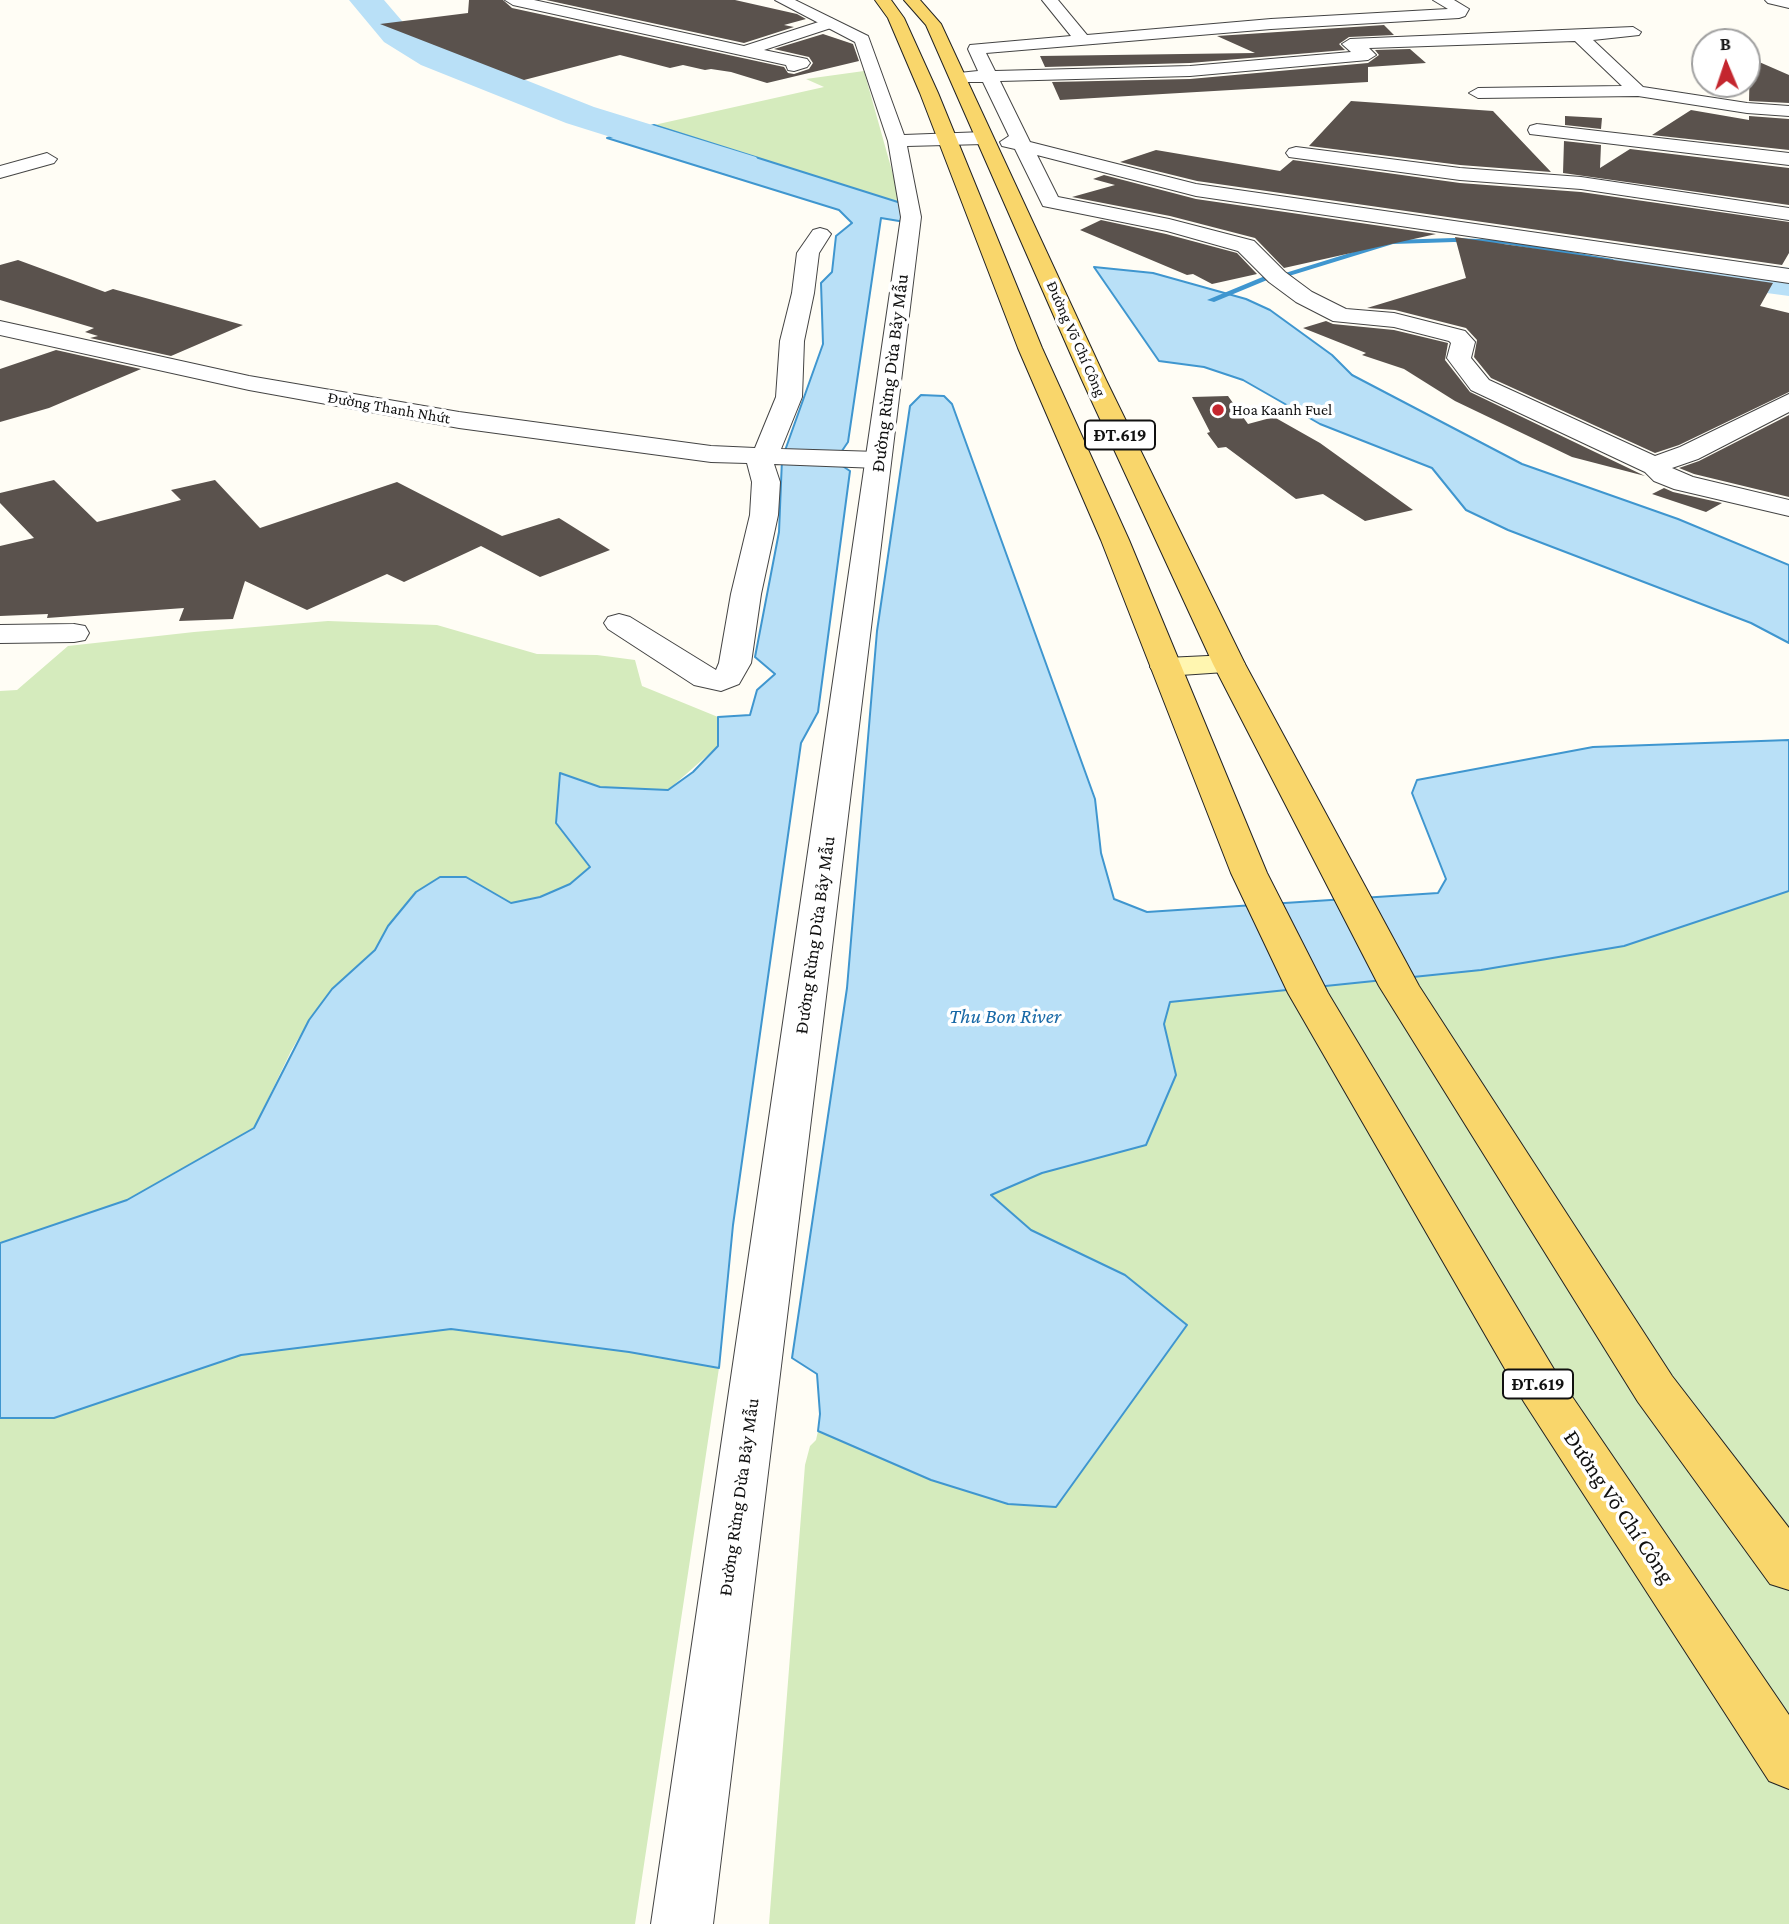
<!DOCTYPE html>
<html>
<head>
<meta charset="utf-8">
<style>
  body { margin:0 }
  #map { position:relative; width:1789px; height:1924px; overflow:hidden; background:#fffdf5; font-family:"Crimson Pro",serif }
  canvas { display:block }
  .north { position:absolute; left:1691px; top:28px; width:70px; height:70px; box-sizing:border-box; background:#fff; border:2px solid #a0a0a0; border-radius:50%; rotate:358deg; font-size:19px; font-weight:700; line-height:28px; text-align:center; color:#111 }
  .north::after { content:''; display:block; margin:auto; width:24px; height:32px; background:#c4262e; clip-path:polygon(50% 0,100% 100%,50% 72%,0 100%) }
</style>
</head>
<body>
<div id="map">
<canvas width="1789" height="1924"></canvas>
<div class="north">B</div>
</div>
<script>
const ctx = document.querySelector('canvas').getContext('2d');
ctx.lineJoin = 'round';
function fill(path, color) {
  ctx.fillStyle = color;
  ctx.fill(path, 'evenodd');
}
function poly(rows) {
  const path = new Path2D();
  for (const r of rows) {
    path.moveTo(r[0], r[1]);
    for (let i = 2; i < r.length; i += 2) path.lineTo(r[i], r[i + 1]);
  }
  return path;
}
function stroke(path, color, width, dash) {
  ctx.strokeStyle = color;
  ctx.lineWidth = width;
  ctx.lineCap = dash ? 'butt' : 'round';
  ctx.setLineDash(dash || []);
  ctx.stroke(path);
}
function write(font, color, halo, rows, align = 'center') {
  ctx.font = font + ' "Crimson Pro",serif';
  ctx.lineWidth = 7;
  ctx.setLineDash([]);
  ctx.textBaseline = 'middle';
  ctx.strokeStyle = halo;
  ctx.fillStyle = color;
  for (const [text, x, y, turn = 0] of rows) {
    ctx.save();
    ctx.translate(x, y);
    ctx.rotate((+turn || 0) * Math.PI / 180);
    ctx.textAlign = isNaN(turn) ? turn : align;
    if (halo) ctx.strokeText(text, 0, 0);
    ctx.fillText(text, 0, 0);
    ctx.restore();
  }
}
fill(poly([
  [864,71,901,203,654,125,824,87,806,79],
  [328,621,437,625,537,654,597,655,635,660,642,686,718,717,718,746,668,790,600,787,560,773,556,823,590,868,570,884,540,897,511,903,466,877,388,926,375,950,332,989,309,1020,291,1051,254,1128,127,1200,0,1243,0,691,17,690,68,646,194,632],
  [1789,891,1789,1924,769,1924,805,1465,810,1446,816,1440,818,1431,931,1480,1008,1504,1125,1275,1031,1230,991,1195,1042,1173,1176,1075,1164,1024,1170,1002,1481,970,1624,946],
  [451,1329,629,1352,719,1368,635,1924,0,1924,0,1418,54,1418,241,1355]
]), '#d5ebbd');
const water = poly([
  [654,125,901,203,905,222,881,218,848,442,835,461,850,471,818,712,801,743,733,1225,719,1368,629,1352,451,1329,241,1355,54,1418,0,1418,0,1243,127,1200,254,1128,309,1020,332,989,375,950,388,926,416,892,440,877,466,877,511,903,540,897,570,884,590,867,556,823,560,773,600,787,668,790,693,772,718,746,718,717,750,715,757,690,775,674,755,657,779,532,782,459,823,344,821,283,832,272,836,236,852,223,839,210,607,138,654,125],
  [1094,267,1153,273,1246,299,1270,310,1332,355,1352,375,1522,464,1678,519,1789,565,1789,643,1751,623,1508,530,1466,510,1432,468,1320,424,1243,380,1204,367,1159,361,1094,267],
  [921,395,944,396,952,404,1095,799,1101,853,1114,899,1147,912,1438,893,1446,879,1412,793,1417,780,1593,747,1789,740,1789,891,1624,946,1481,970,1170,1002,1164,1024,1176,1075,1146,1145,1042,1173,991,1195,1031,1230,1125,1275,1187,1325,1056,1507,1008,1504,931,1480,818,1431,820,1414,817,1374,792,1358,847,988,877,631,910,406,921,395]
]);
fill(water, '#b9e0f7');
stroke(water, '#3f96cf', 2);
fill(poly([
  [1454,238,1504,240,1636,263,1632,265,1504,244,1454,242,1393,244,1289,276,1282,274,1392,240,1454,238],
  [1265,276,1272,278,1214,302,1207,300,1265,276]
]), '#3f96cf');
fill(poly([
  [349,0,384,0,408,28,447,49,594,107,756,157,762,166,756,175,741,178,566,123,421,65,384,42,349,0],
  [1634,249,1789,268,1789,296,1618,273,1611,263,1618,253,1634,249]
]), '#b9e0f7');
fill(poly([
  [469,0,503,0,512,8,784,67,788,73,794,74,809,69,813,63,809,57,774,49,823,34,853,44,859,61,767,83,731,72,711,69,705,70,683,65,670,68,620,55,524,80,380,24,468,13],
  [546,0,735,0,797,14,806,19,784,25,794,27,744,43],
  [1384,25,1394,35,1349,37,1339,44,1345,50,1190,63,1045,67,1040,56,1255,53,1217,36],
  [1410,49,1426,63,1368,67,1368,82,1060,100,1052,82,1190,79,1368,63,1379,55,1375,50],
  [1750,58,1789,75,1789,103,1749,101],
  [1351,101,1493,111,1551,172,1460,165,1309,146],
  [1691,110,1749,120,1749,116,1789,119,1789,150,1652,135],
  [1565,116,1602,118,1601,129,1565,125],
  [1564,141,1601,145,1600,168,1630,149,1789,168,1789,205,1563,173],
  [1156,150,1280,171,1293,160,1460,183,1581,192,1789,222,1789,253,1782,265,1197,181,1120,162],
  [1104,175,1196,199,1436,234,1284,268,1255,238,1170,216,1072,197,1115,185,1093,179],
  [1101,220,1166,234,1237,253,1257,274,1212,284,1193,274,1187,275,1080,230],
  [1455,237,1773,283,1760,306,1789,313,1789,392,1679,445,1655,453,1491,378,1474,357,1477,340,1466,328,1395,310,1367,308,1466,278],
  [18,260,105,292,113,289,243,325,171,356,90,338,98,336,85,332,94,328,0,300,0,265],
  [1326,321,1333,324,1394,330,1448,343,1445,360,1470,392,1645,476,1572,457,1455,401,1404,369,1362,355,1366,353,1303,328],
  [56,350,141,369,49,408,0,422,0,369],
  [1228,396,1248,424,1274,417,1320,443,1413,510,1365,521,1323,494,1296,499,1226,447,1218,448,1207,433,1210,432,1192,397],
  [1789,415,1789,497,1694,474,1679,468,1699,461],
  [54,480,97,522,181,500,171,490,215,480,260,528,397,482,502,536,559,518,610,550,540,577,481,546,404,582,387,574,307,610,245,581,233,619,179,621,184,608,47,618,48,614,0,616,0,546,34,538,0,503,0,493],
  [1664,488,1673,492,1722,503,1706,512,1652,494]
]), '#5a524d');
const minor = poly([
  [505,0,534,0,744,46,831,18,839,23,837,26,764,50,807,59,810,63,807,67,794,71,788,70,786,65,513,5,505,0],
  [1042,0,1058,0,1087,35,1271,19,1448,9,1433,0,1454,0,1469,9,1465,16,1459,18,1271,29,986,53,995,71,1190,66,1351,52,1342,44,1350,39,1633,27,1641,32,1639,35,1593,40,1643,87,1747,103,1789,106,1789,116,1747,113,1638,96,1478,98,1469,93,1478,88,1622,86,1575,41,1369,48,1376,55,1368,60,1190,76,1000,81,1030,142,1196,184,1789,269,1789,283,1196,196,1037,155,1058,197,1169,219,1254,241,1285,272,1312,292,1346,309,1394,313,1465,331,1475,342,1471,358,1489,380,1655,456,1680,447,1789,394,1789,412,1698,459,1672,468,1693,477,1789,500,1789,516,1674,489,1654,481,1645,472,1471,390,1447,358,1451,343,1449,341,1394,327,1333,321,1296,302,1269,282,1238,251,1167,231,1043,206,1015,149,1002,146,1000,142,1009,136,983,82,965,82,956,77,959,73,978,71,968,49,970,45,1071,36,1042,0],
  [1765,0,1789,0,1789,8,1768,3,1765,0],
  [1537,124,1789,153,1789,165,1530,134,1528,130,1530,126,1537,124],
  [1296,147,1460,168,1581,177,1789,208,1789,220,1581,189,1460,180,1289,157,1286,153,1289,149,1296,147],
  [47,153,57,159,54,163,0,178,0,166,47,153],
  [820,228,827,230,831,234,819,253,814,293,804,341,802,397,781,449,878,452,887,454,891,460,887,466,878,468,774,464,780,482,778,515,761,594,751,663,739,684,721,691,694,685,608,629,604,623,608,617,619,614,630,617,716,670,719,663,731,594,750,515,752,482,747,463,711,462,459,428,249,390,0,335,0,321,249,376,459,412,711,446,755,448,776,397,780,341,792,293,797,253,813,230,820,228],
  [74,624,85,626,89,633,85,640,74,642,0,643,0,625,74,624]
]);
const tertiary = poly([
  [775,0,795,0,868,36,904,135,984,132,993,138,984,144,907,146,921,217,713,1924,651,1924,901,217,888,141,855,42,775,0]
]);
const secondary = poly([
  [1229,655,1240,657,1245,664,1240,671,1166,676,1155,674,1150,667,1155,660,1166,658,1229,655]
]);
const primary = poly([
  [875,0,891,0,904,18,938,93,1042,348,1129,540,1267,873,1328,993,1558,1376,1789,1715,1789,1789,1769,1781,1524,1402,1288,993,1231,873,1101,540,1018,348,920,93,888,18,875,0],
  [904,0,920,0,941,24,1106,380,1245,664,1419,986,1672,1376,1789,1528,1789,1590,1770,1584,1638,1402,1379,986,1213,664,1082,380,926,25,904,0]
]);
stroke(minor, '#444', 2);
stroke(tertiary, '#444', 2);
stroke(secondary, '#333', 2);
stroke(primary, '#222', 2);
fill(minor, '#fff');
fill(tertiary, '#fff');
fill(secondary, '#fff6b0');
fill(primary, '#f9d66b');
for (const [x, y, r, color] of [
  [1218,410,7,"#c4262e"]
]) {
  const dot = new Path2D();
  dot.arc(x, y, r, 0, 2 * Math.PI);
  ctx.fillStyle = color;
  ctx.fill(dot);
  stroke(dot, '#fff', 2.5);
}
write('16px', '#111', '#fff', [
  ["Đường Võ Chí Công",1076,339,66],
  ["Đường Thanh Nhứt",389,408,10]
]);
write('16px', '#111', '#fff', [
  ["Hoa Kaanh Fuel",1232,410]
], 'left');
for (const [x, y, w] of [
  [1120,435,70],
  [1538,1384,70]
]) {
  const box = new Path2D();
  box.roundRect(x - w / 2, y - 14.5, w, 29, 5);
  ctx.fillStyle = '#fff';
  ctx.fill(box);
  stroke(box, '#111', 2);
}
write('bold 18px', '#111', null, [
  ["ĐT.619",1120,435],
  ["ĐT.619",1538,1384]
]);
write('19px', '#111', '#fff', [
  ["Đường Rừng Dừa Bảy Mẫu",890,373,-83],
  ["Đường Rừng Dừa Bảy Mẫu",815,935,-82],
  ["Đường Rừng Dừa Bảy Mẫu",739,1497,-82]
]);
write('italic 21px', '#1768a6', '#fff', [
  ["Thu Bon River",1005,1017]
]);
write('23px', '#111', '#fff', [
  ["Đường Võ Chí Công",1619,1507,56]
]);
</script>
</body>
</html>
